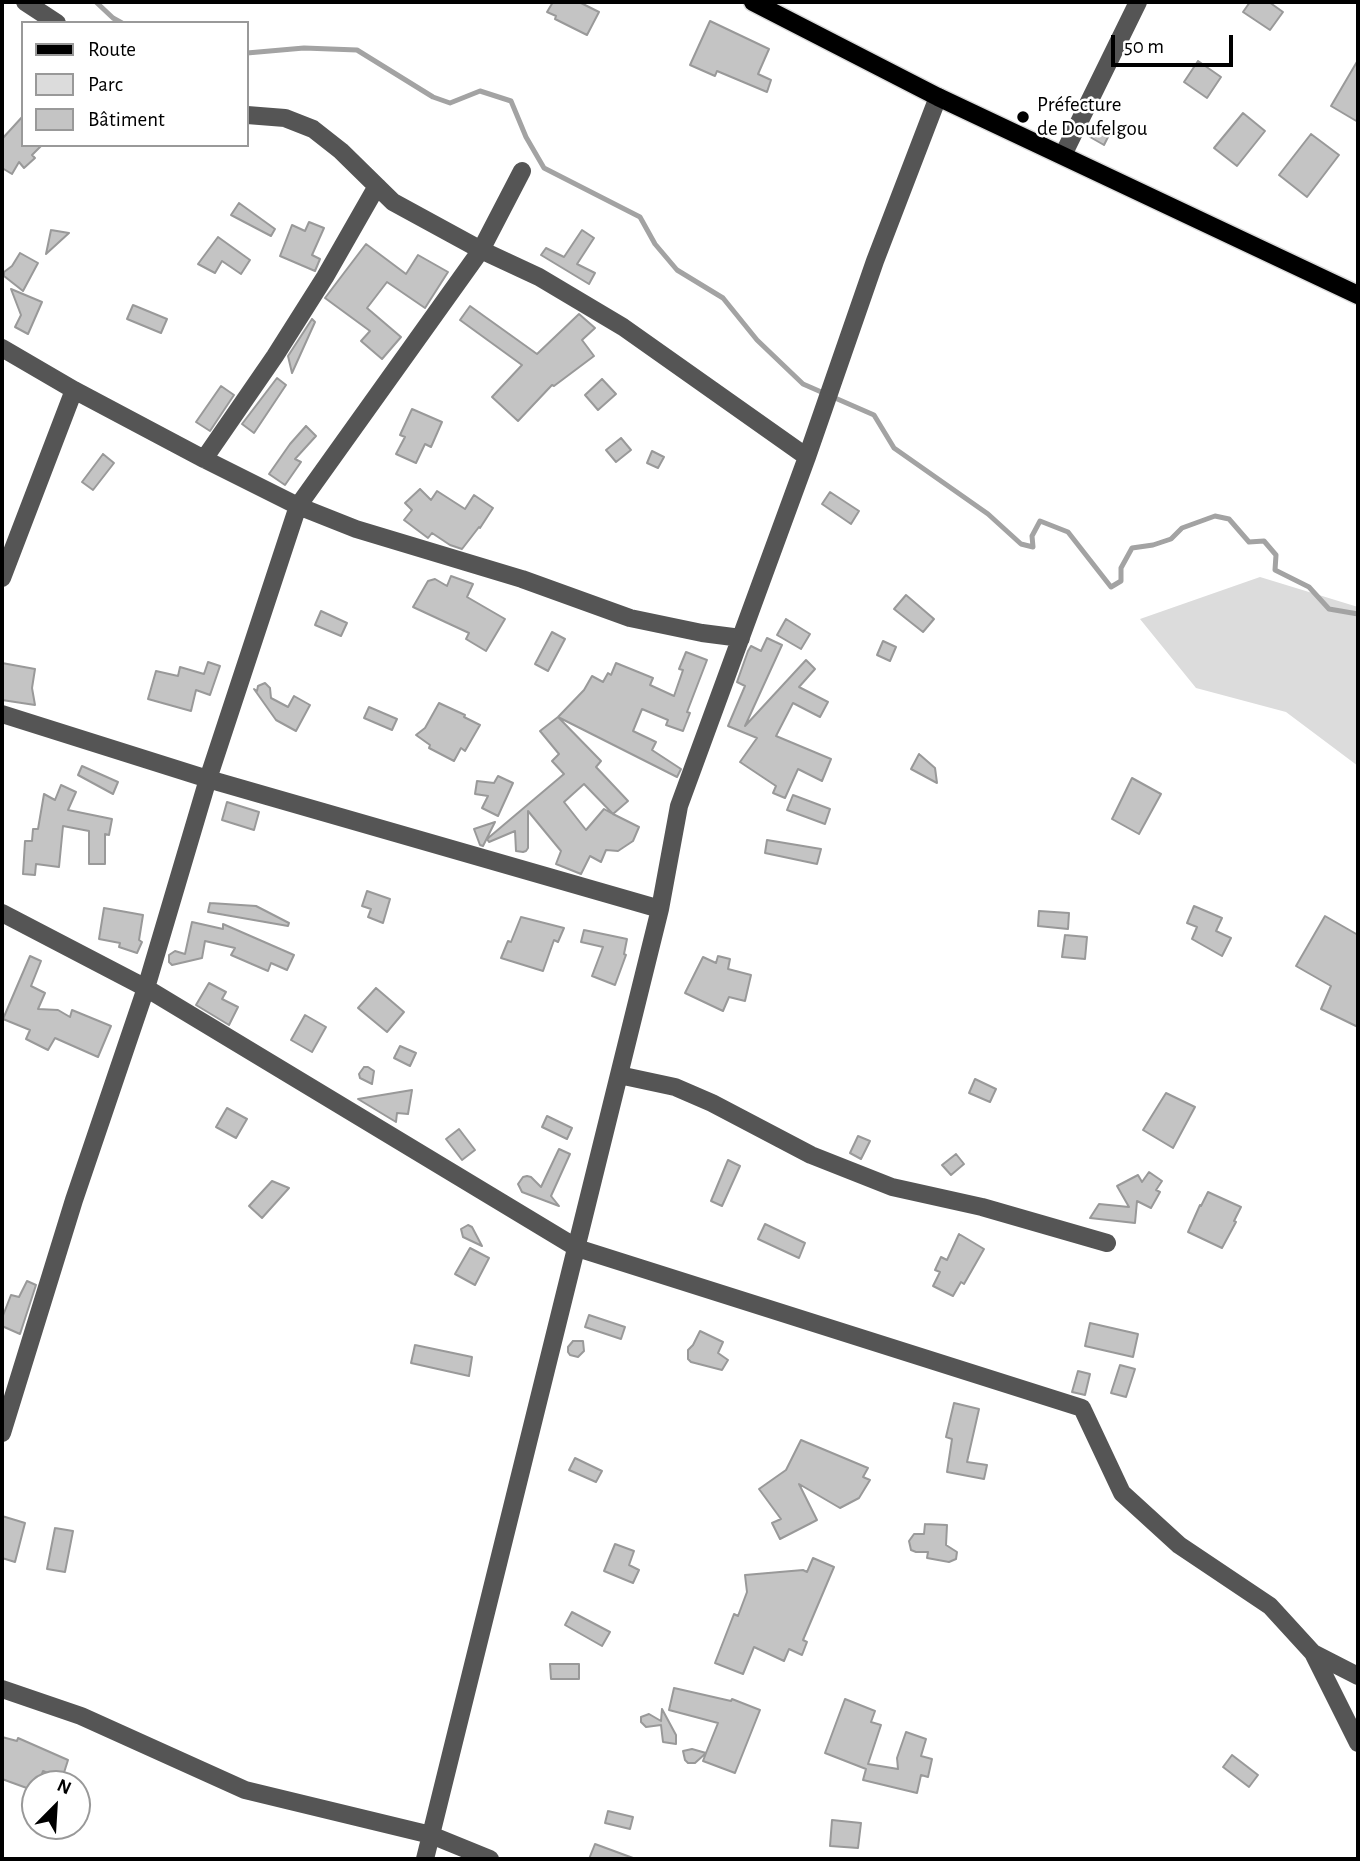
<!DOCTYPE html>
<html>
<head>
<meta charset="utf-8">
<style>
  body { margin:0 }
  #map { position:relative; width:1360px; height:1861px; overflow:hidden; background:#fff; font-family:"Alegreya Sans",sans-serif }
  canvas { display:block }
  .frame { position:absolute; inset:0; border:4px solid #000; pointer-events:none }
  .legend { position:absolute; left:21px; top:21px; width:228px; height:126px; box-sizing:border-box; background:#fff; border:2px solid #999; margin:0; padding:9px 12px; list-style:none; font-size:21px; color:#000 }
  .legend li { display:flex; align-items:center; gap:14px; height:35px }
  .legend b { width:35px; border:2px solid #999 }
  .north { position:absolute; left:21px; top:1770px; width:70px; height:70px; box-sizing:border-box; background:#fff; border:2px solid #999; border-radius:50%; rotate:24deg; font-size:19px; font-weight:700; line-height:28px; text-align:center; color:#000 }
  .north::after { content:''; display:block; margin:auto; width:24px; height:32px; background:#000; clip-path:polygon(50% 0,100% 100%,50% 72%,0 100%) }
  .scale { position:absolute; left:1111px; top:35px; width:122px; height:32px; box-sizing:border-box; border:4px solid #000; border-top:0; padding-left:9px; font-size:21px; line-height:24px; white-space:nowrap; color:#000; -webkit-text-stroke:5px #fff; paint-order:stroke }
</style>
</head>
<body>
<div id="map">
<canvas width="1360" height="1861"></canvas>
<div class="frame"></div>
<ul class="legend">
<li><b style="height:9px;background:#000"></b>Route</li>
<li><b style="height:19px;background:#dcdcdc"></b>Parc</li>
<li><b style="height:19px;background:#c4c4c4"></b>Bâtiment</li>
</ul>
<div class="north">N</div>
<div class="scale">50 m</div>
</div>
<script>
const ctx = document.querySelector('canvas').getContext('2d');
ctx.lineJoin = 'round';
function fill(path, color) {
  ctx.fillStyle = color;
  ctx.fill(path, 'evenodd');
}
function poly(rows) {
  const path = new Path2D();
  for (const r of rows) {
    path.moveTo(r[0], r[1]);
    for (let i = 2; i < r.length; i += 2) path.lineTo(r[i], r[i + 1]);
  }
  return path;
}
function stroke(path, color, width, dash) {
  ctx.strokeStyle = color;
  ctx.lineWidth = width;
  ctx.lineCap = dash ? 'butt' : 'round';
  ctx.setLineDash(dash || []);
  ctx.stroke(path);
}
function write(font, color, halo, rows, align = 'center') {
  ctx.font = font + ' "Alegreya Sans",sans-serif';
  ctx.lineWidth = 5;
  ctx.setLineDash([]);
  ctx.textBaseline = 'middle';
  ctx.strokeStyle = halo;
  ctx.fillStyle = color;
  for (const [text, x, y, turn = 0] of rows) {
    ctx.save();
    ctx.translate(x, y);
    ctx.rotate((+turn || 0) * Math.PI / 180);
    ctx.textAlign = isNaN(turn) ? turn : align;
    if (halo) ctx.strokeText(text, 0, 0);
    ctx.fillText(text, 0, 0);
    ctx.restore();
  }
}
fill(poly([
  [1260,577,1358,607,1358,766,1286,712,1196,688,1140,619]
]), '#dcdcdc');
stroke(poly([
  [96,2,113,18,122,23],
  [247,53,304,48,357,50,433,97,450,103,480,91,511,101,526,137,544,168,640,217,655,244,677,270,723,298,757,340,803,384,874,415,894,448,988,514,1021,544,1033,547,1032,536,1040,521,1068,532,1111,587,1121,581,1121,568,1132,548,1153,545,1171,539,1182,528,1215,516,1229,519,1249,542,1264,541,1276,555,1275,570,1309,587,1329,609,1358,614]
]), '#a3a3a3', 5);
const building = poly([
  [553,2,579,2,599,12,587,35,555,19,556,16,547,12,553,2],
  [1250,2,1269,2,1283,12,1270,30,1243,12,1250,2],
  [710,21,769,49,758,74,771,80,767,92,717,71,715,76,690,65,710,21],
  [1358,60,1358,122,1331,106,1358,60],
  [1198,61,1221,77,1207,98,1184,82,1198,61],
  [1243,113,1265,131,1237,166,1214,148,1243,113],
  [23,116,23,145,42,145,32,155,35,158,24,168,19,162,12,174,2,168,2,139,23,116],
  [1097,123,1111,131,1104,145,1090,137,1097,123],
  [1311,134,1339,155,1307,197,1279,175,1311,134],
  [239,203,275,229,271,236,231,215,239,203],
  [309,222,324,228,312,255,320,259,315,271,280,256,292,225,305,231,309,222],
  [51,230,69,233,46,254,51,230],
  [582,230,594,238,577,264,595,273,589,284,541,255,546,248,564,257,582,230],
  [218,237,250,260,241,274,222,261,215,273,198,264,218,237],
  [366,244,406,274,418,255,448,272,425,308,387,282,367,308,401,337,382,359,361,341,370,331,325,298,366,244],
  [20,253,38,263,23,291,4,276,4,272,12,266,20,253],
  [11,289,42,302,28,334,15,327,21,315,11,289],
  [133,305,167,319,161,333,127,319,133,305],
  [470,306,537,354,579,314,595,328,582,340,594,356,554,386,552,385,518,421,492,397,522,365,460,320,470,306],
  [312,319,315,322,292,373,288,356,312,319],
  [277,378,286,385,254,433,242,424,277,378],
  [602,379,616,394,598,410,585,395,602,379],
  [221,386,234,395,210,431,196,422,221,386],
  [412,409,442,422,431,447,425,444,416,463,396,454,405,437,400,435,412,409],
  [306,426,316,436,295,459,301,462,285,485,269,474,290,444,306,426],
  [621,438,631,450,616,462,606,450,621,438],
  [652,451,664,457,658,468,647,463,652,451],
  [103,454,114,463,93,490,82,482,103,454],
  [420,489,431,500,437,491,465,509,474,495,493,508,480,528,479,527,462,549,450,545,432,533,428,538,404,520,412,510,405,503,420,489],
  [830,492,859,511,851,524,822,504,830,492],
  [451,576,473,584,467,597,505,619,486,651,466,639,469,633,413,607,428,581,435,579,447,586,451,576],
  [906,595,934,619,923,632,894,609,906,595],
  [321,611,347,623,341,636,315,625,321,611],
  [786,619,810,634,801,649,777,635,786,619],
  [552,632,565,639,548,671,535,664,552,632],
  [767,638,782,645,745,726,806,660,815,669,799,687,828,702,820,717,793,703,776,736,831,759,822,781,798,769,785,798,773,793,776,786,740,762,757,738,728,726,745,686,737,682,748,651,751,646,761,651,767,638],
  [883,641,896,647,890,661,877,655,883,641],
  [686,652,707,660,687,712,690,713,683,731,666,725,668,720,642,709,633,731,656,742,652,750,681,769,677,777,558,717,584,690,592,676,603,682,608,673,611,675,616,663,653,678,650,685,674,696,683,670,679,669,686,652],
  [208,662,220,666,210,695,196,690,191,711,148,699,156,671,178,676,180,667,204,674,208,662],
  [2,663,35,669,32,688,35,705,2,700,2,663],
  [265,683,270,688,271,698,288,707,294,696,310,705,296,731,276,720,254,689,257,691,258,686,265,683],
  [439,703,465,715,464,717,480,725,465,751,461,748,454,761,429,748,430,745,416,735,425,728,439,703],
  [369,707,397,719,392,730,364,718,369,707],
  [558,717,601,761,596,767,628,801,613,814,639,827,633,841,618,851,606,850,601,862,590,856,581,874,556,864,561,851,528,811,528,848,526,851,523,852,516,851,515,831,489,842,487,839,564,774,552,761,559,754,540,731,558,717],
  [584,784,613,814,604,809,586,830,564,802,584,784],
  [919,754,935,768,937,783,911,769,919,754],
  [82,766,118,782,113,794,78,775,82,766],
  [498,776,513,783,498,816,482,808,488,796,475,794,477,781,494,783,498,776],
  [1132,778,1161,794,1139,834,1112,819,1132,778],
  [61,785,76,792,68,810,112,819,109,835,105,834,105,864,89,864,89,831,63,826,59,867,36,864,35,875,23,874,25,841,32,841,33,829,38,829,44,794,55,800,61,785],
  [793,795,830,809,825,824,787,810,793,795],
  [227,802,259,812,254,830,222,820,227,802],
  [495,822,483,846,480,845,474,829,495,822],
  [767,840,821,849,817,864,765,853,767,840],
  [367,891,390,899,383,923,368,917,371,909,362,906,367,891],
  [210,903,256,906,289,923,288,926,208,912,210,903],
  [1194,906,1222,918,1216,931,1231,938,1222,956,1192,939,1197,927,1187,923,1194,906],
  [104,908,143,915,139,940,142,942,137,953,119,947,120,943,99,939,104,908],
  [1039,911,1069,913,1068,929,1038,926,1039,911],
  [1325,916,1358,935,1358,1027,1321,1009,1331,986,1296,966,1325,916],
  [521,917,564,928,558,942,554,940,543,971,501,958,508,941,511,942,521,917],
  [192,922,223,929,223,924,294,955,287,970,271,963,268,971,231,955,235,948,205,941,202,958,172,965,169,962,169,955,175,951,185,954,192,922],
  [584,930,627,939,624,954,626,955,615,985,592,976,603,947,581,942,584,930],
  [1065,935,1087,937,1085,959,1062,957,1065,935],
  [30,956,41,961,31,986,45,993,38,1009,58,1010,70,1017,72,1010,111,1026,98,1057,55,1038,48,1050,26,1039,30,1030,3,1019,30,956],
  [718,956,730,959,728,969,751,975,745,1001,729,997,723,1011,685,993,703,957,716,963,718,956],
  [209,983,226,992,222,999,238,1007,229,1025,196,1005,209,983],
  [376,988,404,1012,387,1032,358,1008,376,988],
  [305,1015,326,1027,312,1052,291,1040,305,1015],
  [400,1046,416,1053,410,1066,394,1058,400,1046],
  [364,1067,368,1067,374,1071,372,1084,360,1078,359,1074,364,1067],
  [975,1079,996,1089,990,1102,969,1093,975,1079],
  [412,1090,408,1114,397,1113,396,1122,358,1099,412,1090],
  [1166,1093,1195,1107,1173,1148,1143,1130,1166,1093],
  [227,1108,247,1119,236,1138,216,1127,227,1108],
  [547,1116,572,1128,567,1139,542,1127,547,1116],
  [459,1129,475,1150,462,1160,446,1139,459,1129],
  [858,1136,870,1141,861,1159,850,1153,858,1136],
  [559,1149,570,1154,551,1196,559,1206,522,1192,518,1184,523,1177,527,1176,531,1177,541,1187,559,1149],
  [956,1154,964,1164,951,1175,942,1165,956,1154],
  [728,1160,740,1166,722,1206,711,1201,728,1160],
  [1149,1172,1162,1181,1156,1190,1160,1192,1151,1208,1137,1201,1135,1223,1090,1218,1099,1204,1129,1207,1117,1186,1138,1175,1142,1182,1149,1172],
  [272,1181,289,1188,262,1218,249,1206,272,1181],
  [1208,1192,1241,1207,1234,1221,1236,1222,1222,1248,1188,1232,1200,1205,1201,1206,1208,1192],
  [765,1224,805,1243,799,1258,758,1239,765,1224],
  [468,1225,472,1227,482,1246,463,1237,461,1229,468,1225],
  [959,1234,984,1249,964,1284,961,1282,953,1296,933,1286,940,1272,935,1270,941,1257,947,1260,959,1234],
  [470,1248,489,1258,475,1285,455,1274,470,1248],
  [27,1281,36,1285,20,1334,2,1326,2,1318,11,1295,19,1297,27,1281],
  [589,1315,625,1327,621,1339,585,1327,589,1315],
  [1090,1323,1138,1334,1133,1357,1085,1346,1090,1323],
  [700,1331,723,1342,718,1353,728,1360,722,1370,691,1362,688,1359,688,1350,693,1345,700,1331],
  [573,1341,583,1341,584,1351,578,1357,570,1355,568,1352,568,1347,573,1341],
  [415,1345,472,1357,469,1376,411,1363,415,1345],
  [1120,1365,1135,1369,1126,1397,1111,1393,1120,1365],
  [1078,1371,1090,1374,1085,1395,1072,1392,1078,1371],
  [954,1403,979,1409,967,1462,987,1465,984,1479,947,1472,952,1439,946,1437,954,1403],
  [801,1440,868,1468,863,1477,870,1480,859,1498,840,1508,799,1484,817,1520,780,1539,772,1523,781,1519,759,1489,786,1470,801,1440],
  [575,1458,602,1471,596,1482,569,1470,575,1458],
  [2,1516,25,1523,15,1562,2,1558,2,1516],
  [925,1524,947,1525,946,1545,957,1552,956,1559,949,1562,927,1558,928,1552,916,1552,911,1550,909,1541,914,1534,924,1534,925,1524],
  [55,1528,73,1531,65,1572,47,1569,55,1528],
  [615,1544,634,1551,629,1565,639,1570,633,1583,604,1571,615,1544],
  [813,1558,834,1567,803,1640,807,1642,802,1655,789,1649,784,1661,754,1647,743,1674,715,1663,734,1614,738,1616,747,1592,745,1575,803,1570,807,1572,813,1558],
  [572,1612,610,1632,602,1646,565,1625,572,1612],
  [550,1664,579,1664,579,1679,551,1679,550,1664],
  [674,1688,731,1701,732,1699,760,1710,735,1773,703,1761,706,1753,695,1763,688,1763,685,1760,683,1751,692,1749,706,1753,718,1723,669,1710,674,1688],
  [845,1699,875,1711,871,1722,881,1725,868,1764,898,1769,897,1758,906,1732,926,1739,921,1756,932,1759,928,1777,921,1775,917,1793,863,1780,866,1769,825,1753,845,1699],
  [662,1709,676,1735,676,1744,663,1742,661,1725,646,1727,641,1722,641,1717,649,1714,661,1721,662,1709],
  [2,1737,17,1741,18,1738,68,1760,62,1779,43,1771,38,1784,35,1784,35,1791,2,1779,2,1737],
  [1232,1755,1258,1775,1249,1787,1223,1767,1232,1755],
  [608,1811,633,1817,630,1829,605,1823,608,1811],
  [832,1820,861,1823,858,1848,830,1846,832,1820],
  [595,1844,633,1858,633,1859,589,1859,595,1844]
]);
fill(building, '#c4c4c4');
stroke(building, '#999', 2);
const major = poly([
  [753,2,938,97,1358,295]
]);
stroke(major, '#dbdbdb', 21);
stroke(poly([
  [25,2,57,23],
  [247,115,285,118,313,129,341,151,393,202,481,250,522,171],
  [1063,155,1138,2],
  [2,348,74,390,204,459,298,506,356,529,522,579,630,618,702,633,741,638],
  [204,459,275,356,325,277,377,186],
  [2,578,74,390],
  [2,714,208,779,146,988,74,1200,2,1433],
  [660,909,208,779,298,506,481,250,539,277,623,327,807,457],
  [2,913,146,988,577,1248,1082,1408,1122,1493,1179,1545,1270,1606,1313,1653,1358,1743],
  [619,1075,675,1087,712,1103,811,1155,892,1187,982,1207,1107,1243],
  [1313,1653,1358,1676],
  [2,1689,81,1716,245,1790,431,1835,490,1859],
  [425,1859,660,909,679,806,807,457,875,261,938,97]
]), '#555', 18);
stroke(major, '#000', 18);
for (const [x, y, r, color] of [
  [1023,117,7,"#000"]
]) {
  const dot = new Path2D();
  dot.arc(x, y, r, 0, 2 * Math.PI);
  ctx.fillStyle = color;
  ctx.fill(dot);
  stroke(dot, '#fff', 2.5);
}
write('21px', '#000', '#fff', [
  ["Préfecture",1037,105],
  ["de Doufelgou",1037,129]
], 'left');
</script>
</body>
</html>
